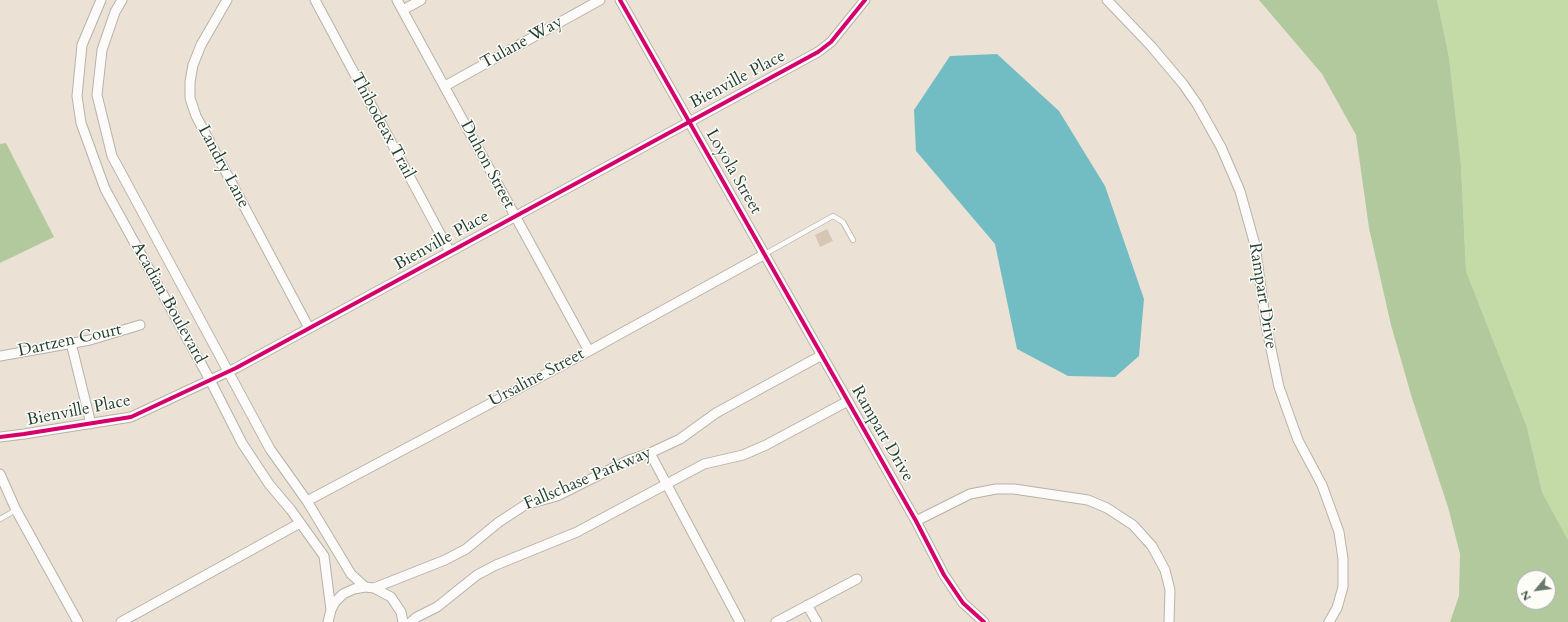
<!DOCTYPE html>
<html>
<head>
<meta charset="utf-8">
<style>
  body { margin:0 }
  #map { position:relative; width:1568px; height:622px; overflow:hidden; background:#ebe2d5; font-family:Cardo,serif }
  canvas { display:block }
  .north { position:absolute; left:1516px; top:570px; width:40px; height:40px; box-sizing:border-box; background:#fdfcf7; border:1px solid #a4b0a9; border-radius:50%; rotate:241deg; font-size:11px; font-weight:700; line-height:16px; text-align:center; color:#1f3d34 }
  .north::after { content:''; display:block; margin:auto; width:14px; height:18px; background:#66776c; clip-path:polygon(50% 0,100% 100%,50% 72%,0 100%) }
</style>
</head>
<body>
<div id="map">
<canvas width="1568" height="622"></canvas>
<div class="north">N</div>
</div>
<script>
const ctx = document.querySelector('canvas').getContext('2d');
ctx.lineJoin = 'round';
function fill(path, color) {
  ctx.fillStyle = color;
  ctx.fill(path, 'evenodd');
}
function poly(rows) {
  const path = new Path2D();
  for (const r of rows) {
    path.moveTo(r[0], r[1]);
    for (let i = 2; i < r.length; i += 2) path.lineTo(r[i], r[i + 1]);
  }
  return path;
}
function stroke(path, color, width, dash) {
  ctx.strokeStyle = color;
  ctx.lineWidth = width;
  ctx.lineCap = dash ? 'butt' : 'round';
  ctx.setLineDash(dash || []);
  ctx.stroke(path);
}
function write(font, color, halo, rows, align = 'center') {
  ctx.font = font + ' Cardo,serif';
  ctx.lineWidth = 3;
  ctx.setLineDash([]);
  ctx.textBaseline = 'middle';
  ctx.strokeStyle = halo;
  ctx.fillStyle = color;
  for (const [text, x, y, turn = 0] of rows) {
    ctx.save();
    ctx.translate(x, y);
    ctx.rotate((+turn || 0) * Math.PI / 180);
    ctx.textAlign = isNaN(turn) ? turn : align;
    if (halo) ctx.strokeText(text, 0, 0);
    ctx.fillText(text, 0, 0);
    ctx.restore();
  }
}
fill(poly([
  [1437,0,1568,0,1568,540,1542,492,1527,427,1466,271,1461,165,1449,57]
]), '#c4daa7');
fill(poly([
  [1259,0,1437,0,1449,57,1461,165,1466,271,1527,427,1542,492,1568,540,1568,622,1450,622,1459,596,1460,554,1448,507,1412,398,1391,325,1369,228,1356,135,1322,74],
  [1524,578,1548,578,1548,602,1524,602],
  [6,143,54,237,0,263,0,144]
]), '#b2c99d');
fill(poly([
  [997,54,1059,111,1105,186,1144,299,1139,356,1115,377,1068,376,1017,349,995,244,916,151,914,110,950,56]
]), '#72bcc4');
fill(poly([
  [827,229,833,241,820,247,815,235]
]), '#d6c6b4');
const lane = poly([
  [765,254,833,216,843,222,853,240],
  [0,519,16,510]
]);
const street = poly([
  [101,0,82,45,77,96,81,123,105,189,210,380,242,443,269,484,291,510,324,556,331,610],
  [122,0,115,12,102,50,97,95,112,156,270,449,307,501,351,574,365,587],
  [227,0,201,45,193,65,190,82,190,98,196,116,309,328],
  [315,0,450,252],
  [397,0,589,351],
  [620,0,916,521,944,575,963,603,984,622],
  [1107,0,1151,46,1183,84,1197,104,1221,147,1240,191,1255,245,1266,325,1279,387,1298,440,1322,485,1339,532,1343,559,1343,587,1337,608,1329,622],
  [403,10,421,0],
  [445,86,600,0],
  [71,343,91,424],
  [0,356,90,340,140,325],
  [0,437,24,434,131,417,236,368,818,52,831,42,865,0],
  [650,453,740,622],
  [0,474,16,510,78,622],
  [307,501,589,351,765,254],
  [916,521,970,494,996,489,1014,489,1088,500,1107,508,1133,525,1152,546,1165,570,1170,590,1169,622],
  [374,588,445,560,466,549,499,522,525,505,557,496,629,460,650,453,680,439,716,413,822,355],
  [807,605,817,622],
  [121,622,300,523],
  [328,622,331,610,335,602,343,594,354,589,365,587,374,588,391,597,401,612,403,622],
  [411,622,417,617,437,607,477,575,496,565,577,532,704,464,743,455,766,445,848,401],
  [776,622,857,579]
]);
stroke(lane, '#b5b2a9', 6);
stroke(street, '#b5b2a9', 11);
stroke(lane, '#fcfbf9', 4.5);
stroke(street, '#fcfbf9', 9);
stroke(poly([
  [620,0,916,521,944,575,963,603,984,622],
  [0,437,24,434,131,417,236,368,818,52,831,42,865,0]
]), '#d6006c', 4);
write('17px', '#1f3d34', '#fdfcf7', [
  ["Tulane Way",522,43,-29],
  ["Bienville Place",738,80,-28],
  ["Thibodeax Trail",382,126,62],
  ["Duhon Street",487,165,62],
  ["Landry Lane",223,167,62],
  ["Loyola Street",733,172,60],
  ["Bienville Place",442,241,-29],
  ["Rampart Drive",1262,296,81],
  ["Acadian Boulevard",168,303,61],
  ["Dartzen Court",70,341,-12],
  ["Ursaline Street",537,378,-28],
  ["Bienville Place",79,411,-11],
  ["Rampart Drive",882,434,60],
  ["Fallschase Parkway",588,479,-23]
]);
</script>
</body>
</html>
